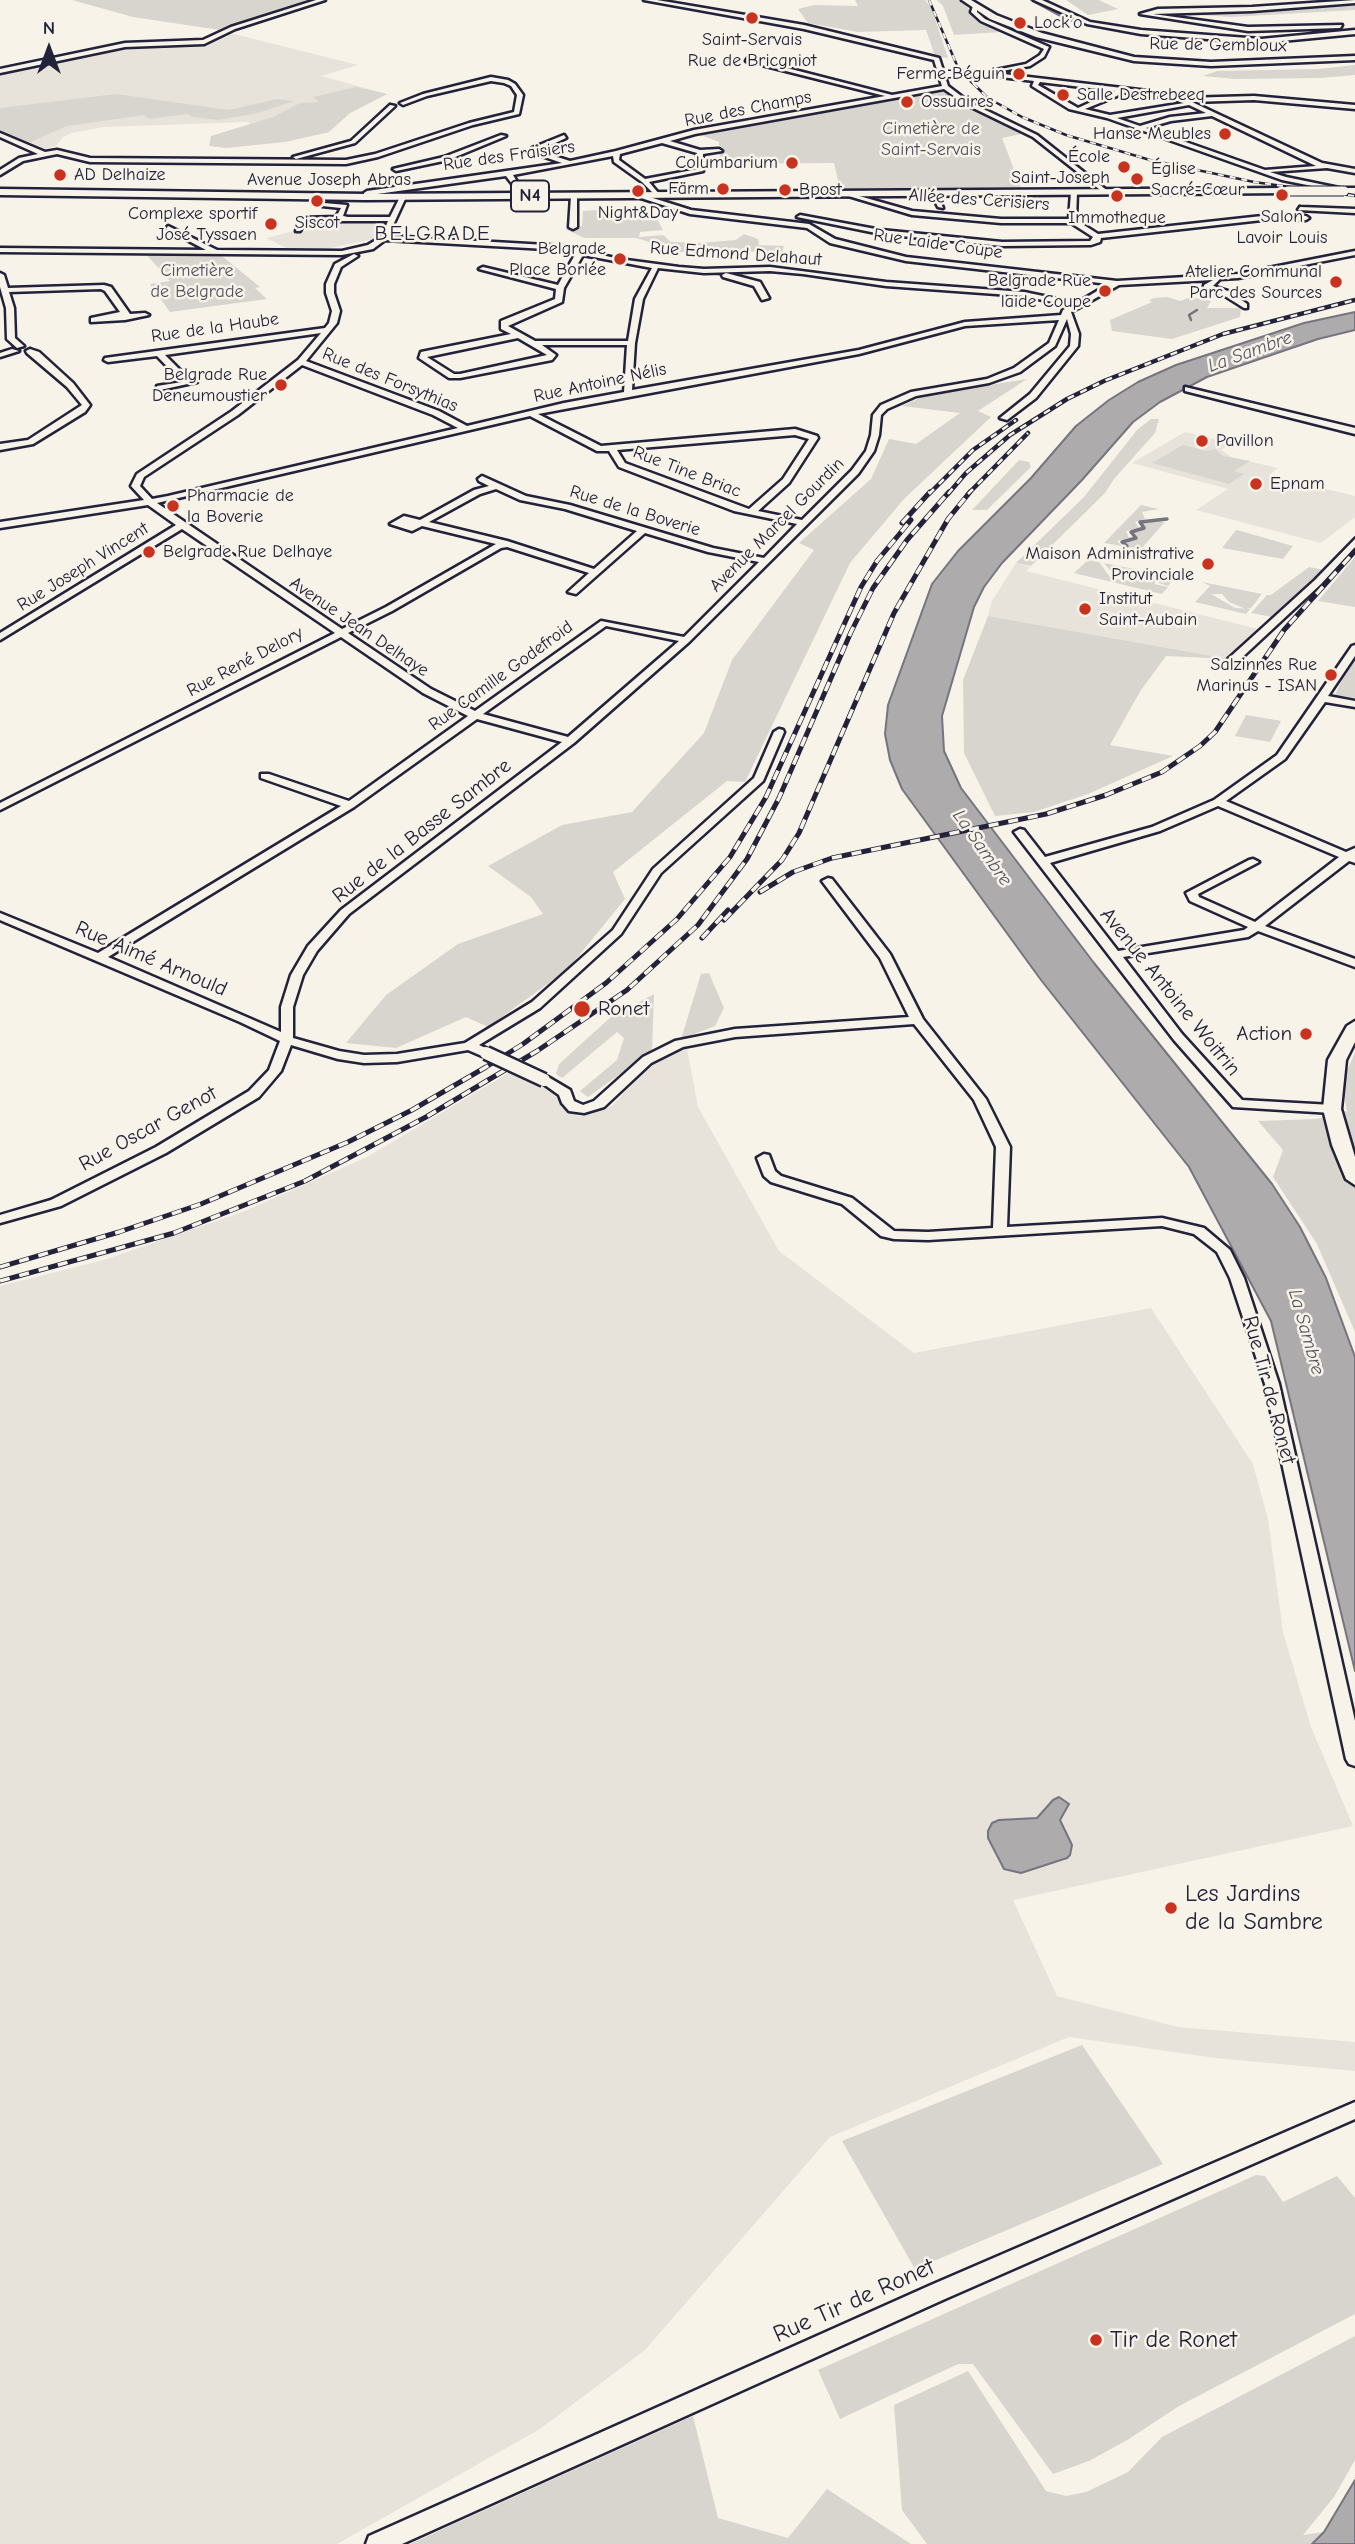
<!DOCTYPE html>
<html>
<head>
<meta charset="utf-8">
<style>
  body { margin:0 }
  #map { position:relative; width:1355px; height:2544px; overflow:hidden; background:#f7f3e8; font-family:"Comic Neue",sans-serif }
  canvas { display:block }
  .north { position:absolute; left:14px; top:14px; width:70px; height:70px; -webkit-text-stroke:5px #f7f3e8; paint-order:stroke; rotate:0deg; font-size:19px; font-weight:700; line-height:28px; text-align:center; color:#22223b }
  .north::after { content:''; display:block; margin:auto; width:24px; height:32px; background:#22223b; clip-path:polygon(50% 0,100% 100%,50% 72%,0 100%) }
</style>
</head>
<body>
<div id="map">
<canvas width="1355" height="2544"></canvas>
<div class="north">N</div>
</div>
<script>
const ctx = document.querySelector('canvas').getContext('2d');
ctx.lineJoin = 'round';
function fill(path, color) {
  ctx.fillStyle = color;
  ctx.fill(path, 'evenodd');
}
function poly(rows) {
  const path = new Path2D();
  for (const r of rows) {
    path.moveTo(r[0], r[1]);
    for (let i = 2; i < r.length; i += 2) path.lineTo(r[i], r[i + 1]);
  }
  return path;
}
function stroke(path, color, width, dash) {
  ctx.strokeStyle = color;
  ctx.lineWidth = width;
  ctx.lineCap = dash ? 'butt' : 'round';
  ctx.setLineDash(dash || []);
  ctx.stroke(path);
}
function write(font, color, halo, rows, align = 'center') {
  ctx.font = font + ' "Comic Neue",sans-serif';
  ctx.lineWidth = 5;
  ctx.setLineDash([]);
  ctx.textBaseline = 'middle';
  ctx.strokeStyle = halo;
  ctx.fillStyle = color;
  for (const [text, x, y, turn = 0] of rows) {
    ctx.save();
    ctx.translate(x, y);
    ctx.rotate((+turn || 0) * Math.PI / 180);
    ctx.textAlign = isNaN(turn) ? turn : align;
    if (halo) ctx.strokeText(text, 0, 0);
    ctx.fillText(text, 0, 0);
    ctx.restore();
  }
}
fill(poly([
  [230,33,358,65,321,76,387,94,350,113,329,132,285,142,247,122,103,127,72,133,63,137,56,146,40,150,0,133,0,73,135,44,203,44],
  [312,220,381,220,374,239,315,251,294,252,266,238,294,231,307,231],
  [1185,432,1231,443,1221,450,1231,457,1278,468,1269,475,1355,496,1355,517,1321,543,1196,510,1228,489,1132,463],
  [1016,563,1030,567,1026,571,1266,631,1230,659,988,616,992,601],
  [687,1048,698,1107,779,1251,914,1353,1151,1308,1253,1464,1268,1519,1283,1632,1311,1727,1353,1826,1013,1900,1057,1996,1178,2027,1355,2042,1355,2071,1215,2058,1069,2037,830,2137,645,2350,540,2429,337,2544,0,2544,0,1286,107,1259,245,1211,367,1157,512,1071,555,1090,561,1108,579,1116,612,1106,653,1062]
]), '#e7e3db');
fill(poly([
  [72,0,315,0,220,30,133,17],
  [855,0,925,0,931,7,948,58,935,56,926,30,858,32,808,23,798,9,814,5,858,6],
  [937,0,962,0,974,16,1003,32,954,35,943,6],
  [1066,0,1099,0,1118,9,1088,15],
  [1355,2,1355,10,1231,17,1182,14],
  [1355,65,1355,75,1320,78,1235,79,1203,76,1217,71,1318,69],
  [356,87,387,94,350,113,329,132,285,142,226,148,209,146,211,136,273,117,300,103,319,102,313,97],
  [942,89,984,115,1026,133,1002,138,1021,188,840,189,834,163,720,164,719,142,695,133],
  [116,94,229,110,277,99,294,101,258,113,218,120,193,117,188,114,149,119,144,115,67,126,26,144,0,133,0,108],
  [613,209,622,215,655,215,663,230,640,232,639,237,663,235,671,242,700,243,736,240,744,234,758,239,759,245,784,246,782,253,717,250,681,252,636,238,584,238,565,229,582,226,583,211],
  [145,253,222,256,260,287,255,288,267,299,170,312,150,284,170,281],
  [1167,297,1180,301,1191,297,1211,301,1207,308,1241,308,1240,317,1172,339,1112,331,1110,320,1152,302,1149,300,1154,298],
  [1027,379,978,411,991,417,904,499,850,563,745,782,727,781,613,872,625,899,568,969,488,1027,466,1017,396,1048,346,1043,386,995,458,944,543,914,531,897,488,866,562,825,632,812,704,733,732,660,814,550,799,543,871,479,889,439,916,444,960,413,902,406,926,395],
  [1151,419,1159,419,1155,433,1114,479,1105,493,1031,566,1016,563,1084,497,1137,430],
  [1183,445,1206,451,1215,449,1223,456,1250,461,1234,471,1244,474,1229,484,1152,463],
  [1019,460,1029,462,1031,467,987,510,972,510],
  [1141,505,1159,509,1142,512,1145,519,1135,522,1139,528,1126,531,1129,538,1117,541,1122,546,1104,543],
  [1154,521,1165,522,1141,549,1125,547,1128,546,1123,542,1137,538,1133,532,1145,528,1141,523],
  [1236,530,1237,530,1293,546,1283,559,1222,548],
  [1355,557,1355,607,1318,601],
  [1088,560,1099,562,1110,577,1124,581,1138,578,1114,575,1104,563,1184,579,1174,579,1168,586,1159,583,1161,576,1138,578,1159,578,1154,584,1168,587,1162,594,1074,573],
  [1309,567,1325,570,1278,618,1251,613,1267,595,1271,595],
  [1202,582,1262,594,1251,608,1246,609,1229,602,1222,594,1211,594,1235,608,1250,609,1246,614,1195,602,1210,586],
  [988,616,1230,659,1166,656,1141,690,1110,745,1173,756,1088,794,1034,812,995,816,964,753,963,680],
  [1355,658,1355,698,1335,695,1348,667],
  [1246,715,1281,721,1270,742,1235,736],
  [709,973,724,1008,715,1026,681,1039,701,974],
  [654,994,652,1051,588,1097,580,1091,617,1060,624,1038,617,1032,562,1078,556,1074,559,1064,612,1016],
  [1355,1052,1355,1332,1317,1244,1273,1177,1283,1150,1258,1121,1316,1119,1347,1111,1342,1083],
  [1082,2045,1163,2164,915,2269,842,2141],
  [1256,2175,1265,2176,1283,2202,1337,2176,1355,2198,1355,2314,1179,2406,1129,2439,1089,2461,1053,2474,973,2364,958,2364,840,2419,818,2370],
  [1355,2336,1355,2460,1334,2497,1303,2535,1324,2532,1312,2544,927,2544,902,2510,894,2405,968,2371,1046,2491,1066,2496,1086,2492,1128,2472,1162,2437],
  [693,2416,718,2518,788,2538,827,2489,911,2544,410,2544]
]), '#d8d5cf');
const water = poly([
  [1355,312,1355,330,1318,339,1207,377,1160,402,1133,422,1082,480,1002,563,984,587,974,607,942,716,944,751,961,788,1094,963,1272,1184,1300,1227,1326,1278,1355,1357,1355,1671,1271,1321,1189,1167,1041,980,902,789,890,760,885,734,888,705,932,584,958,551,1031,478,1076,426,1109,400,1138,382,1176,365,1304,323,1355,312],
  [1059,1797,1069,1804,1060,1820,1072,1845,1070,1855,1067,1858,1021,1873,1004,1869,988,1838,988,1831,992,1823,999,1820,1037,1818,1053,1800,1059,1797],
  [1355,2480,1355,2544,1312,2544,1324,2532,1355,2480]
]);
fill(water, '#aeabad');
stroke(water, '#76747f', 2);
stroke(poly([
  [1031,0,1068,20,1164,39],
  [1268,43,1355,35]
]), '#76747f', 2);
stroke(poly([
  [1191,320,1189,315,1197,310]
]), '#76747f', 2.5);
stroke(poly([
  [1127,546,1122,542,1136,538,1131,532,1144,528,1140,522,1167,519],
  [1117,555,1113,552,1123,550]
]), '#76747f', 3.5);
const minor = poly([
  [316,0,325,0,235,29,204,44,125,47,0,73,0,69,125,43,203,40,231,27,316,0],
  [644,0,657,0,804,25,939,58,948,86,969,102,1037,135,1109,192,1104,193,1033,137,965,104,944,89,695,134,670,141,700,150,719,149,722,151,703,154,703,171,649,182,660,195,657,197,642,182,614,162,613,156,513,175,526,196,523,198,506,176,370,195,368,198,364,198,364,193,367,191,562,163,533,153,532,148,564,135,566,138,538,151,570,161,616,151,694,130,885,96,746,61,748,58,892,95,942,86,934,60,804,29,644,0],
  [662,143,697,153,698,169,645,179,619,160,620,154,662,143],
  [1034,0,1042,0,1090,22,1141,30,1261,39,1355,30,1355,34,1261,43,1141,34,1087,24,1034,0],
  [1355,0,1355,3,1252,11,1153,14,1248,27,1342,25,1340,28,1248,31,1140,14,1158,9,1252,7,1355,0],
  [973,6,977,6,977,12,985,19,1049,47,1044,57,1030,66,996,72,996,70,1026,64,1040,55,1044,49,981,21,971,12,973,6],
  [986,72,1165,93,1184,98,1254,96,1355,105,1355,109,1254,100,1192,102,1322,163,1355,169,1355,173,1327,168,1270,172,1286,177,1344,189,1342,192,1282,180,1107,118,1069,109,1032,86,1034,81,984,75,986,72],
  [1040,82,1115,91,1078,108,1038,85,1040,82],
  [1121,92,1165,97,1184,103,1110,115,1085,109,1117,96,1121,92],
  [1189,105,1206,113,1170,117,1140,126,1117,118,1189,105],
  [1212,116,1316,166,1265,170,1146,128,1171,121,1212,116],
  [491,77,508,80,515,84,523,95,519,114,473,125,378,157,346,164,90,162,57,154,23,161,0,175,0,170,19,158,38,154,0,137,0,133,45,152,57,150,90,158,346,160,375,154,469,123,514,112,517,95,511,86,504,83,491,81,427,96,403,105,400,103,423,94,491,77],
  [390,105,395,106,355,143,296,159,293,157,351,141,390,105],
  [501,135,506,136,448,160,396,171,393,169,444,157,501,135],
  [1074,190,1077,192,1076,220,1098,234,1262,216,1306,216,1309,218,1306,220,1262,220,1101,238,1100,242,1091,245,1002,246,881,234,797,217,800,215,881,230,1002,242,1090,241,1093,237,1071,223,1001,223,912,215,842,194,845,192,912,211,1001,219,1069,219,1071,192,1074,190],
  [934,191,937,193,943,208,938,207,931,193,934,191],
  [637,193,691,210,809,224,835,239,906,257,1117,281,1238,274,1355,251,1355,255,1238,278,1220,279,1213,286,1231,292,1247,304,1247,308,1244,308,1225,296,1204,289,1204,285,1213,280,1119,285,1071,312,1079,334,1078,346,1036,398,1007,420,1000,418,1030,394,1070,346,1071,334,1067,319,1055,346,1020,372,989,383,916,396,887,409,881,415,879,435,874,451,858,474,689,642,574,743,349,914,317,951,303,975,293,1007,293,1038,339,1051,364,1055,397,1054,465,1043,532,1002,613,930,653,869,754,778,774,732,779,729,783,730,784,732,763,781,661,873,621,934,540,1008,479,1045,490,1050,492,1053,490,1056,482,1056,468,1050,397,1062,364,1063,338,1059,291,1045,281,1071,259,1097,166,1153,61,1206,0,1223,0,1215,51,1200,156,1147,249,1091,269,1070,280,1041,240,1022,0,920,0,913,98,953,341,806,261,778,261,774,269,774,349,801,468,716,423,693,341,637,0,810,0,803,335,633,182,529,0,640,0,633,176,525,148,505,0,528,0,522,144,500,131,486,137,474,232,411,298,360,321,333,165,355,190,380,197,382,160,390,157,390,157,386,182,382,157,356,108,362,104,360,105,358,325,328,329,323,332,311,326,293,326,284,335,264,354,254,358,256,341,267,334,284,334,293,340,311,337,323,306,361,439,411,467,426,564,403,624,392,627,345,542,345,556,355,552,360,460,378,449,378,419,358,421,352,511,334,501,329,501,321,555,299,556,289,479,269,483,267,558,285,576,253,564,250,385,240,373,249,342,255,0,252,0,248,206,250,166,229,168,226,217,250,342,251,368,245,381,237,388,221,306,221,300,231,296,231,301,218,336,217,341,208,322,206,324,203,347,205,343,216,348,217,390,217,400,197,403,195,406,197,388,236,564,246,619,259,679,267,704,269,770,267,886,282,1024,292,1077,303,1109,284,906,261,830,243,807,228,690,214,635,196,637,193],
  [583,255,652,268,635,299,628,341,535,341,508,326,562,302,564,288,583,255],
  [658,268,704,273,770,271,803,274,886,286,1024,296,1071,306,1063,310,1061,315,965,322,859,350,632,390,635,343,643,299,658,268],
  [1059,320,1049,343,1014,368,987,379,911,392,881,405,873,415,871,435,866,451,852,470,802,520,758,511,789,483,818,438,817,436,795,429,601,446,538,414,859,354,965,326,1059,320],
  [518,338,547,355,460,374,454,374,427,357,518,338],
  [302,365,433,415,458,428,168,496,152,499,140,486,144,477,238,415,302,365],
  [530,416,597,451,609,451,619,467,734,511,797,524,764,558,713,548,570,505,526,496,482,476,478,479,479,481,489,486,474,490,420,520,404,516,390,524,412,531,422,526,496,544,386,607,342,629,157,503,530,416],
  [795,435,809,439,783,479,749,509,625,463,617,450,795,435],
  [496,489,520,500,565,509,637,531,594,569,507,541,429,522,480,494,496,489],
  [645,533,708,552,759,562,684,637,601,621,475,711,431,689,348,633,392,611,501,548,507,547,589,573,568,592,576,594,645,533],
  [606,626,679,641,568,737,483,714,606,626],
  [477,719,562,742,341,910,308,946,291,975,281,1007,281,1032,108,957,354,807,477,719],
  [574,194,577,196,577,227,573,229,569,227,571,196,574,194],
  [1300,207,1355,209,1355,213,1298,210,1300,207],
  [0,273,4,275,8,288,104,285,111,287,130,314,145,313,149,315,125,320,91,322,91,318,120,312,105,291,101,289,9,292,14,308,15,338,24,346,17,348,7,339,6,308,0,287,0,273],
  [726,273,760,282,769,298,762,300,754,286,723,277,722,275,726,273],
  [12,349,19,351,0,357,0,353,12,349],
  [30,349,39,352,73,383,90,405,85,412,33,444,0,450,0,444,28,440,82,405,67,387,27,353,26,351,30,349],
  [1185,387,1355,428,1355,434,1185,391,1185,387],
  [1355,539,1355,547,1321,584,1236,663,1228,663,1228,659,1315,580,1355,539],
  [1355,645,1355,656,1328,696,1355,701,1355,707,1325,702,1285,759,1226,801,1346,852,1355,848,1355,863,1349,861,1265,926,1355,959,1355,967,1258,931,1248,937,1123,957,1182,1034,1242,1100,1332,1105,1338,1109,1332,1113,1233,1107,1174,1040,1014,832,1020,829,1024,830,1045,857,1152,827,1214,800,1277,755,1352,646,1355,645],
  [1218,806,1339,857,1255,922,1199,897,1198,894,1259,862,1253,859,1249,860,1186,893,1190,901,1248,927,1244,930,1118,951,1050,863,1160,831,1218,806],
  [828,878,832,879,890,954,923,1019,986,1099,1010,1147,1007,1227,1162,1218,1204,1228,1230,1250,1244,1278,1279,1384,1355,1721,1355,1766,1349,1764,1346,1759,1265,1384,1230,1278,1217,1252,1194,1234,1162,1226,928,1240,894,1239,881,1236,842,1204,771,1182,764,1176,757,1158,764,1154,769,1155,775,1171,781,1176,852,1198,894,1231,928,1232,993,1228,996,1147,974,1100,914,1024,735,1037,683,1047,651,1063,604,1107,584,1113,569,1111,562,1103,559,1095,538,1080,544,1076,548,1077,570,1090,574,1101,583,1105,594,1101,643,1057,675,1041,735,1029,909,1017,880,958,822,881,828,878],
  [1355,2102,1355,2119,945,2299,402,2544,366,2544,369,2536,931,2285,1355,2102]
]);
const major = poly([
  [962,0,971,0,996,15,1042,33,1134,57,1211,62,1355,56,1355,60,1211,66,1134,61,1036,37,990,19,962,0],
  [1288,188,1291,189,1291,193,366,200,0,195,0,189,366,194,1288,188],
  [1355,188,1355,194,1339,191,1344,188,1355,188],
  [1355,1021,1355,1042,1346,1060,1341,1109,1355,1157,1355,1185,1346,1179,1332,1145,1323,1109,1328,1060,1347,1026,1355,1021]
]);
stroke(minor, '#22223b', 5);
stroke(major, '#22223b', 5);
fill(minor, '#f7f3e8');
fill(major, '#f7f3e8');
const railFar2 = poly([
  [929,0,959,70,988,98,1022,117,1066,135,1150,160,1254,182,1355,196]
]);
const railFar1 = poly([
  [929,494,973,450,1016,420],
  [948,494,966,473,1010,435,1067,399,1104,381,1223,334,1355,300],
  [968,494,1028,433]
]);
const rail = poly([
  [902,523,930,492],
  [760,892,793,872,832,858,1046,814,1106,795,1162,772,1200,746,1215,732,1284,630,1355,551],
  [724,920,782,860,799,833,894,613,948,519,970,492],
  [702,938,728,910],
  [0,1267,119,1232,201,1204,348,1142,412,1110,486,1067,523,1044,606,983,677,919,730,857,766,797,861,587,877,561,911,520],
  [0,1281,174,1233,305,1181,426,1117,537,1051,627,990,698,925,747,859,779,798,851,632,873,588,907,540,949,492]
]);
stroke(railFar2, '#22223b', 2.5);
stroke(railFar1, '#22223b', 4.5);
stroke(rail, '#22223b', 5);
stroke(railFar2, '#f7f3e8', 2, [6]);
stroke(railFar1, '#f7f3e8', 2.5, [7]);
stroke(rail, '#f7f3e8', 3.5, [10]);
const minorBridgeFar1 = poly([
  [948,74,978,74]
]);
const minorBridge = poly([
  [486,1053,544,1080]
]);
const majorBridge = poly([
  [1288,191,1344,191]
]);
stroke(minorBridgeFar1, '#22223b', 9, []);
stroke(minorBridge, '#22223b', 17, []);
stroke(majorBridge, '#22223b', 11, []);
stroke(minorBridgeFar1, '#f7f3e8', 6);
stroke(minorBridge, '#f7f3e8', 12);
stroke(majorBridge, '#f7f3e8', 9);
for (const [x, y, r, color] of [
  [752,18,7,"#c8321e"],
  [1020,23,7,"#c8321e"],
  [1019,74,7,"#c8321e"],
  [1063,95,7,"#c8321e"],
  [907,102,7,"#c8321e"],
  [1225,134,7,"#c8321e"],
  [792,163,7,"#c8321e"],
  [1124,167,7,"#c8321e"],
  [60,175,7,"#c8321e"],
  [1137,179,7,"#c8321e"],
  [723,189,7,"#c8321e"],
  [785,190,7,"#c8321e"],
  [638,191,7,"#c8321e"],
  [1282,195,7,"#c8321e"],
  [1117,196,7,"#c8321e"],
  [317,201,7,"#c8321e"],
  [271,224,7,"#c8321e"],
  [620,259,7,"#c8321e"],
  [1336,282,7,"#c8321e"],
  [1105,291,7,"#c8321e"],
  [281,385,7,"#c8321e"],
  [1202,441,7,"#c8321e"],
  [1256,484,7,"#c8321e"],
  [173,506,7,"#c8321e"],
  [149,552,7,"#c8321e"],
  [1208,564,7,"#c8321e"],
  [1085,609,7,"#c8321e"],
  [1331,675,7,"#c8321e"],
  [582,1009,9,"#c8321e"],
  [1306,1034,7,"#c8321e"],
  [1171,1908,7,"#c8321e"],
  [1096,2340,7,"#c8321e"]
]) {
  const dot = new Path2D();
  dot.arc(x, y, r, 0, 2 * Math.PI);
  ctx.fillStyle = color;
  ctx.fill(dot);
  stroke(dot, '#f7f3e8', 2.5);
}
write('18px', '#22223b', '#f7f3e8', [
  ["Lock’o",1034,23,"left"],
  ["Saint-Servais",752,40,"center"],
  ["Rue de Bricgniot",752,61,"center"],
  ["Ferme Béguin",1005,74],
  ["Salle Destrebeeq",1077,95,"left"],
  ["Ossuaires",921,102,"left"],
  ["Hanse Meubles",1211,134],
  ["École",1110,157],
  ["Saint-Joseph",1110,178],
  ["Columbarium",778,163],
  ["Église",1151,169,"left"],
  ["Sacré-Cœur",1151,190,"left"],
  ["AD Delhaize",74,175,"left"],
  ["Färm",709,189],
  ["Bpost",799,190,"left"],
  ["Night&Day",638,213,"center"],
  ["Complexe sportif",257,214],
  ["José Tyssaen",257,235],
  ["Salon",1282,217,"center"],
  ["Lavoir Louis",1282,238,"center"],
  ["Immotheque",1117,218,"center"],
  ["Siscot",317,223,"center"],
  ["Belgrade",606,249],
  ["Place Borlée",606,270],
  ["Atelier Communal",1322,272],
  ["Parc des Sources",1322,293],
  ["Belgrade Rue",1091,281],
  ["laide Coupe",1091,302],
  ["Belgrade Rue",267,375],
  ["Deneumoustier",267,396],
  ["Pavillon",1216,441,"left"],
  ["Epnam",1270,484,"left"],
  ["Pharmacie de",187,496,"left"],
  ["la Boverie",187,517,"left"],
  ["Belgrade Rue Delhaye",163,552,"left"],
  ["Maison Administrative",1194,554],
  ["Provinciale",1194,575],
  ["Institut",1099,599,"left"],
  ["Saint-Aubain",1099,620,"left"],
  ["Salzinnes Rue",1317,665],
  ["Marinus - ISAN",1317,686]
], 'right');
write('18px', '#22223b', '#f7f3e8', [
  ["Rue de Gembloux",1218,45,1],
  ["Rue des Champs",748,109,-11],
  ["Rue des Fraisiers",509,156,-8],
  ["Avenue Joseph Abras",329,180],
  ["Allée des Cerisiers",979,200,4],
  ["Rue Laide Coupe",938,244,8],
  ["Rue Edmond Delahaut",736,254,4],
  ["Rue de la Haube",215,328,-8],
  ["Rue des Forsythias",390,380,22],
  ["Rue Antoine Nélis",600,383,-12],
  ["Rue Tine Briac",687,472,21],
  ["Rue de la Boverie",635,511,17],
  ["Avenue Marcel Gourdin",777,525,-45],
  ["Rue Joseph Vincent",83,567,-32],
  ["Avenue Jean Delhaye",359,627,34],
  ["Rue René Delory",245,662,-28],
  ["Rue Camille Godefroid",501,676,-36]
]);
write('18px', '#504f60', '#f7f3e8', [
  ["Cimetière de",931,129],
  ["Saint-Servais",931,150],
  ["Cimetière",197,271],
  ["de Belgrade",197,292]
]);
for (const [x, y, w] of [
  [530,196,38]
]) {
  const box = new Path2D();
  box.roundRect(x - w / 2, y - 15.5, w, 31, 5);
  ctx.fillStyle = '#f7f3e8';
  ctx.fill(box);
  stroke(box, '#22223b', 2);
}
write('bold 19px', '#22223b', null, [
  ["N4",530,196]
]);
write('italic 19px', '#535263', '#f7f3e8', [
  ["La Sambre",1250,352,-20],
  ["La Sambre",982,848,55],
  ["La Sambre",1306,1332,74]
]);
ctx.letterSpacing = '2px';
write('21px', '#22223b', '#f7f3e8', [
  ["BELGRADE",433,234]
]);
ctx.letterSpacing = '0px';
write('21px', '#22223b', '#f7f3e8', [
  ["Rue de la Basse Sambre",422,831,-38],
  ["Rue Aimé Arnould",151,959,23],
  ["Avenue Antoine Woitrin",1170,992,51],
  ["Rue Oscar Genot",148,1129,-29],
  ["Rue Tir de Ronet",1269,1390,75]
]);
write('21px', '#22223b', '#f7f3e8', [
  ["Ronet",598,1009],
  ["Action",1292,1034,"right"]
], 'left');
write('24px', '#22223b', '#f7f3e8', [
  ["Les Jardins",1185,1894],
  ["de la Sambre",1185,1922],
  ["Tir de Ronet",1110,2340]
], 'left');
write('24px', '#22223b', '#f7f3e8', [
  ["Rue Tir de Ronet",854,2301,-24]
]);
</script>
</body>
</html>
